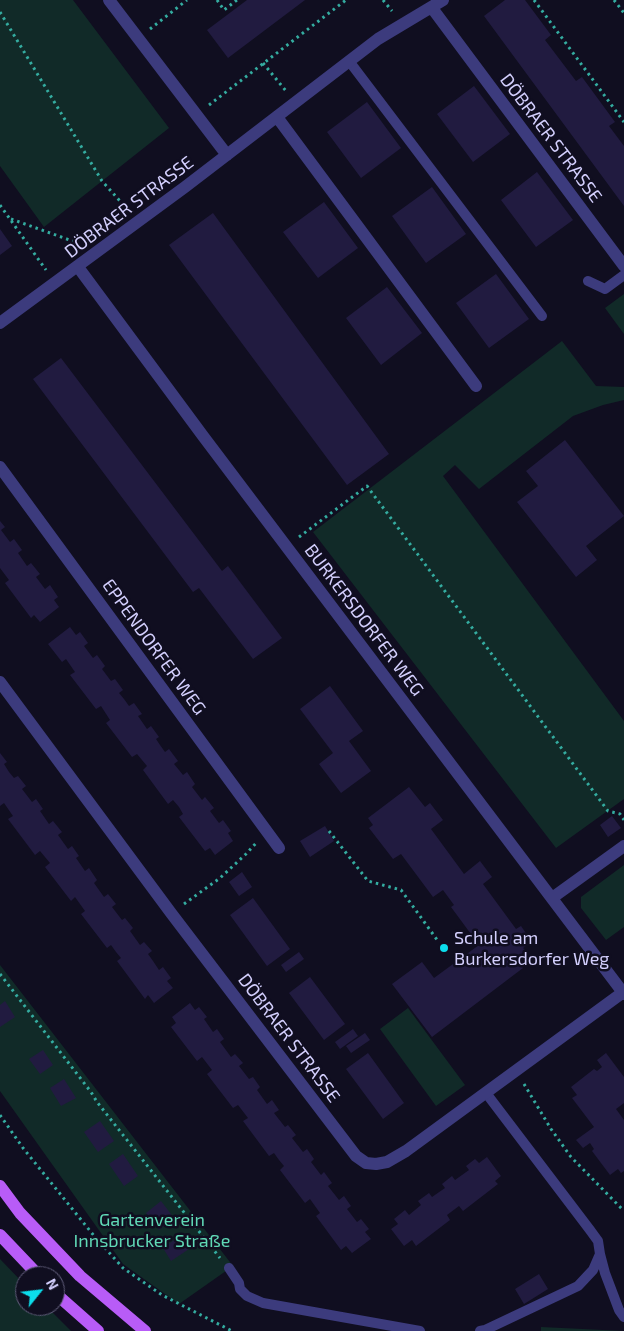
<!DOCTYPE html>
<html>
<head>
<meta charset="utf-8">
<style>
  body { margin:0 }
  #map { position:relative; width:624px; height:1331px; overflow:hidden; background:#100e20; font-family:"Exo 2",sans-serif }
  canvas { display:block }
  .north { position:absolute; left:15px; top:1266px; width:50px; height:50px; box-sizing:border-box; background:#100e20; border:1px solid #5e5b78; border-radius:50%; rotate:61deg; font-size:14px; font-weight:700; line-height:20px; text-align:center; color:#d3cffd }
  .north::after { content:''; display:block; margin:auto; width:18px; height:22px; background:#0cddec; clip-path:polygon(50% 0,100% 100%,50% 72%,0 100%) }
</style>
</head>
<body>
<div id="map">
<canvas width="624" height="1331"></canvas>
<div class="north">N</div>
</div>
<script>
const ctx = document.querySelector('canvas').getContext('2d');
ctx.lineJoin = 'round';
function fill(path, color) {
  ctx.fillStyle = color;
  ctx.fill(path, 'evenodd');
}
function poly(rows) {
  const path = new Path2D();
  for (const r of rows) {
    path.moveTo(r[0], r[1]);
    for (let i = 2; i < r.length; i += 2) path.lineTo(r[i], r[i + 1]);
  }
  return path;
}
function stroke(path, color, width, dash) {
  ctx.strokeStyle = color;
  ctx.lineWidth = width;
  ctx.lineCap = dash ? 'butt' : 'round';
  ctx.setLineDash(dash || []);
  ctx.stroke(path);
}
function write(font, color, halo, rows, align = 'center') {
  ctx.font = font + ' "Exo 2",sans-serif';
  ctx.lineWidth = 5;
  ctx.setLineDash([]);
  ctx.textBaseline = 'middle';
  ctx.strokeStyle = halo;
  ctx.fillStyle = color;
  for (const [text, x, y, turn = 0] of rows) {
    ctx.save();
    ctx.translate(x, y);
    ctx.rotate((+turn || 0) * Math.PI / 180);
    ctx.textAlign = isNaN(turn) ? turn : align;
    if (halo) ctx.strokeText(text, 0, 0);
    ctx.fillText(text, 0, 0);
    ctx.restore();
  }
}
fill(poly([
  [0,0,73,0,169,128,44,227,0,166],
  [624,294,624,334,605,308],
  [562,341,596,386,624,387,624,400,603,405,573,416,479,489,455,465,443,476,624,721,624,799,556,848,313,532],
  [624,865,624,927,606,940,581,908,581,897],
  [0,965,233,1266,179,1304,123,1264,0,1091],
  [408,1008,465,1085,436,1106,380,1029],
  [0,1259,25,1285,25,1306,46,1306,71,1331,0,1331],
  [541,1327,624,1331,541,1331]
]), '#112a28');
fill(poly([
  [247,0,305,0,228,58,207,30],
  [505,0,525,0,551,35,545,40,576,81,582,77,615,122,609,126,624,146,624,206,484,16],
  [474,86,510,134,473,162,437,114],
  [367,102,401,148,361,178,327,132],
  [537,172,573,220,536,247,501,200],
  [432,187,466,234,426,263,392,216],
  [324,202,358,248,318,278,283,232],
  [213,213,389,454,347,485,169,245],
  [0,229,12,246,0,255],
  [496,274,529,319,489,348,456,303],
  [387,287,422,333,381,365,346,318],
  [61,358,222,571,228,566,282,638,253,659,199,588,193,592,33,379],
  [565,440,624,516,586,546,597,560,576,577,517,502,538,486,526,471],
  [0,521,5,527,1,530,10,542,14,539,22,550,18,553,27,566,31,563,40,574,36,577,45,589,50,585,58,597,54,600,59,607,40,622,34,615,31,618,5,583,9,580,0,568],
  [70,627,76,635,80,632,88,643,84,646,93,658,97,655,105,666,102,669,111,681,115,679,123,690,119,693,124,699,129,706,134,703,142,714,138,716,147,729,151,726,159,737,156,739,160,745,165,752,169,749,178,761,174,764,179,770,183,775,187,772,195,784,192,787,202,800,205,797,214,808,210,811,219,823,223,820,231,831,228,833,233,841,215,855,210,848,205,851,179,817,183,814,179,807,173,800,168,804,143,770,147,766,137,754,132,757,106,723,110,720,101,706,96,709,70,675,75,672,66,659,62,662,48,644],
  [330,686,363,731,349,741,371,771,341,793,319,764,333,753,300,709],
  [0,753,7,762,4,764,9,772,14,778,18,776,26,786,22,789,32,802,36,799,43,809,40,811,49,824,53,821,62,832,58,835,68,849,72,846,79,856,76,858,85,871,89,868,97,880,94,883,104,897,108,894,116,904,112,907,122,920,125,918,133,928,130,931,140,945,144,942,152,951,148,954,153,961,159,970,163,967,171,978,167,981,173,988,154,1003,148,995,145,999,117,961,121,958,116,952,111,945,107,948,81,914,85,911,75,897,71,901,45,867,50,863,40,851,35,855,8,819,13,816,4,803,0,806],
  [409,787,425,807,430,803,443,820,431,829,464,874,480,861,492,877,483,884,516,929,521,926,532,942,523,948,526,951,516,959,523,968,432,1037,392,984,422,962,434,978,479,945,451,907,454,905,443,890,433,897,401,854,393,859,369,828,373,825,368,818],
  [612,816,621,828,608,837,600,825],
  [325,826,334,841,310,857,300,841],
  [242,872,252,887,239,896,229,882],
  [253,898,290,949,267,966,230,915],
  [299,952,304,959,286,972,281,965],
  [310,977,345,1024,324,1040,289,993],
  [5,1001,15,1017,0,1027,0,1005],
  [190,1003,195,1010,199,1007,207,1017,204,1019,213,1032,217,1029,224,1039,220,1042,231,1057,235,1054,243,1063,239,1066,249,1079,253,1077,260,1087,257,1090,267,1104,272,1100,279,1110,274,1113,285,1127,288,1125,296,1135,292,1138,303,1152,307,1149,314,1159,311,1162,321,1175,324,1172,332,1183,328,1186,339,1200,344,1196,351,1206,347,1209,357,1222,361,1219,369,1229,365,1232,371,1239,352,1253,346,1246,341,1250,316,1216,320,1213,310,1199,305,1203,280,1170,284,1166,279,1160,274,1153,269,1156,243,1121,248,1118,238,1105,233,1108,207,1074,212,1070,202,1057,197,1061,171,1027,176,1023,172,1017],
  [353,1029,358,1036,340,1049,335,1042],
  [365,1033,370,1040,351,1053,346,1046],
  [43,1050,53,1065,40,1074,29,1059],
  [368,1053,404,1103,383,1119,346,1069],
  [606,1053,624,1077,624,1103,616,1109,624,1120,624,1171,621,1173,618,1169,610,1175,592,1151,594,1149,590,1143,583,1148,576,1140,594,1127,572,1098,577,1095,571,1087,594,1069,597,1071,602,1067,597,1060],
  [64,1079,76,1098,61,1106,50,1088],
  [100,1121,114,1141,98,1152,84,1132],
  [123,1154,138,1176,124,1186,109,1164],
  [487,1157,501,1176,495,1181,498,1184,463,1211,459,1206,447,1215,450,1220,416,1246,412,1240,404,1246,391,1229,398,1224,394,1219,405,1210,409,1215,421,1205,418,1201,429,1193,432,1197,445,1188,442,1184,452,1176,455,1180,469,1170,466,1166,475,1159,479,1163],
  [161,1201,174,1218,159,1230,146,1213],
  [184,1233,192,1247,171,1261,163,1248],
  [539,1274,548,1289,524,1304,515,1289]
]), '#211b40');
stroke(poly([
  [217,0,224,10,237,0],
  [383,0,392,11],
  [534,0,624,122],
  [614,0,624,13],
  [0,12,102,181,128,210],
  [150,29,187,0],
  [263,63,286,91],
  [209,105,346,0],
  [0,205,46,270],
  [11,219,78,243,79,245],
  [299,537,367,486,608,811,620,814,624,820],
  [329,831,368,881,401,890,438,941],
  [184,904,220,878,246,854,257,842],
  [0,974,91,1092,97,1102,220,1258],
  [524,1084,551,1129,571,1157,624,1211],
  [0,1115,23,1148,95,1237,123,1268,162,1295,232,1331]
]), '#34aca0', 3, [2.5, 4]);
stroke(poly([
  [349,61,542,316],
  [588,281,605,289,624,275],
  [600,1254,605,1273,619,1310,624,1317],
  [229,1268,239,1283,240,1289,247,1296,263,1303,420,1331],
  [480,1331,485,1330,578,1286,593,1270,600,1254,598,1241,590,1230,486,1093]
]), '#3c3b7d', 10);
stroke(poly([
  [109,0,227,155],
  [432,8,624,266],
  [277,117,476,386],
  [78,267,203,436,624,994],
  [0,323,185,187,378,39,443,0],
  [0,467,279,848],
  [0,682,171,913,356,1156,366,1163,376,1164,387,1162,406,1151,622,993],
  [552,898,624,846]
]), '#3c3b7d', 12);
stroke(poly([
  [0,1186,20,1213,80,1276,145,1331],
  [0,1235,39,1276],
  [55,1293,98,1331]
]), '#b85cf7', 12);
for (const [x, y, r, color] of [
  [444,948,5,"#0cddec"]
]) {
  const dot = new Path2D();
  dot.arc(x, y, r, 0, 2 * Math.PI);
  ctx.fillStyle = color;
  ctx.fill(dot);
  stroke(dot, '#100e20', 2);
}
write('18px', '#d3cffd', '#100e20', [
  ["DÖBRAER STRASSE",551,138,53],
  ["DÖBRAER STRASSE",129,207,-37],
  ["BURKERSDORFER WEG",364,620,53],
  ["EPPENDORFER WEG",154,647,54],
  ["DÖBRAER STRASSE",289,1038,53]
]);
write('18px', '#d3cffd', '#100e20', [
  ["Schule am",454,938],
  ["Burkersdorfer Weg",454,959]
], 'left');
write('18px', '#60d8b6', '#100e20', [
  ["Gartenverein",152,1220],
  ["Innsbrucker Straße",152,1241]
]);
</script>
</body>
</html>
